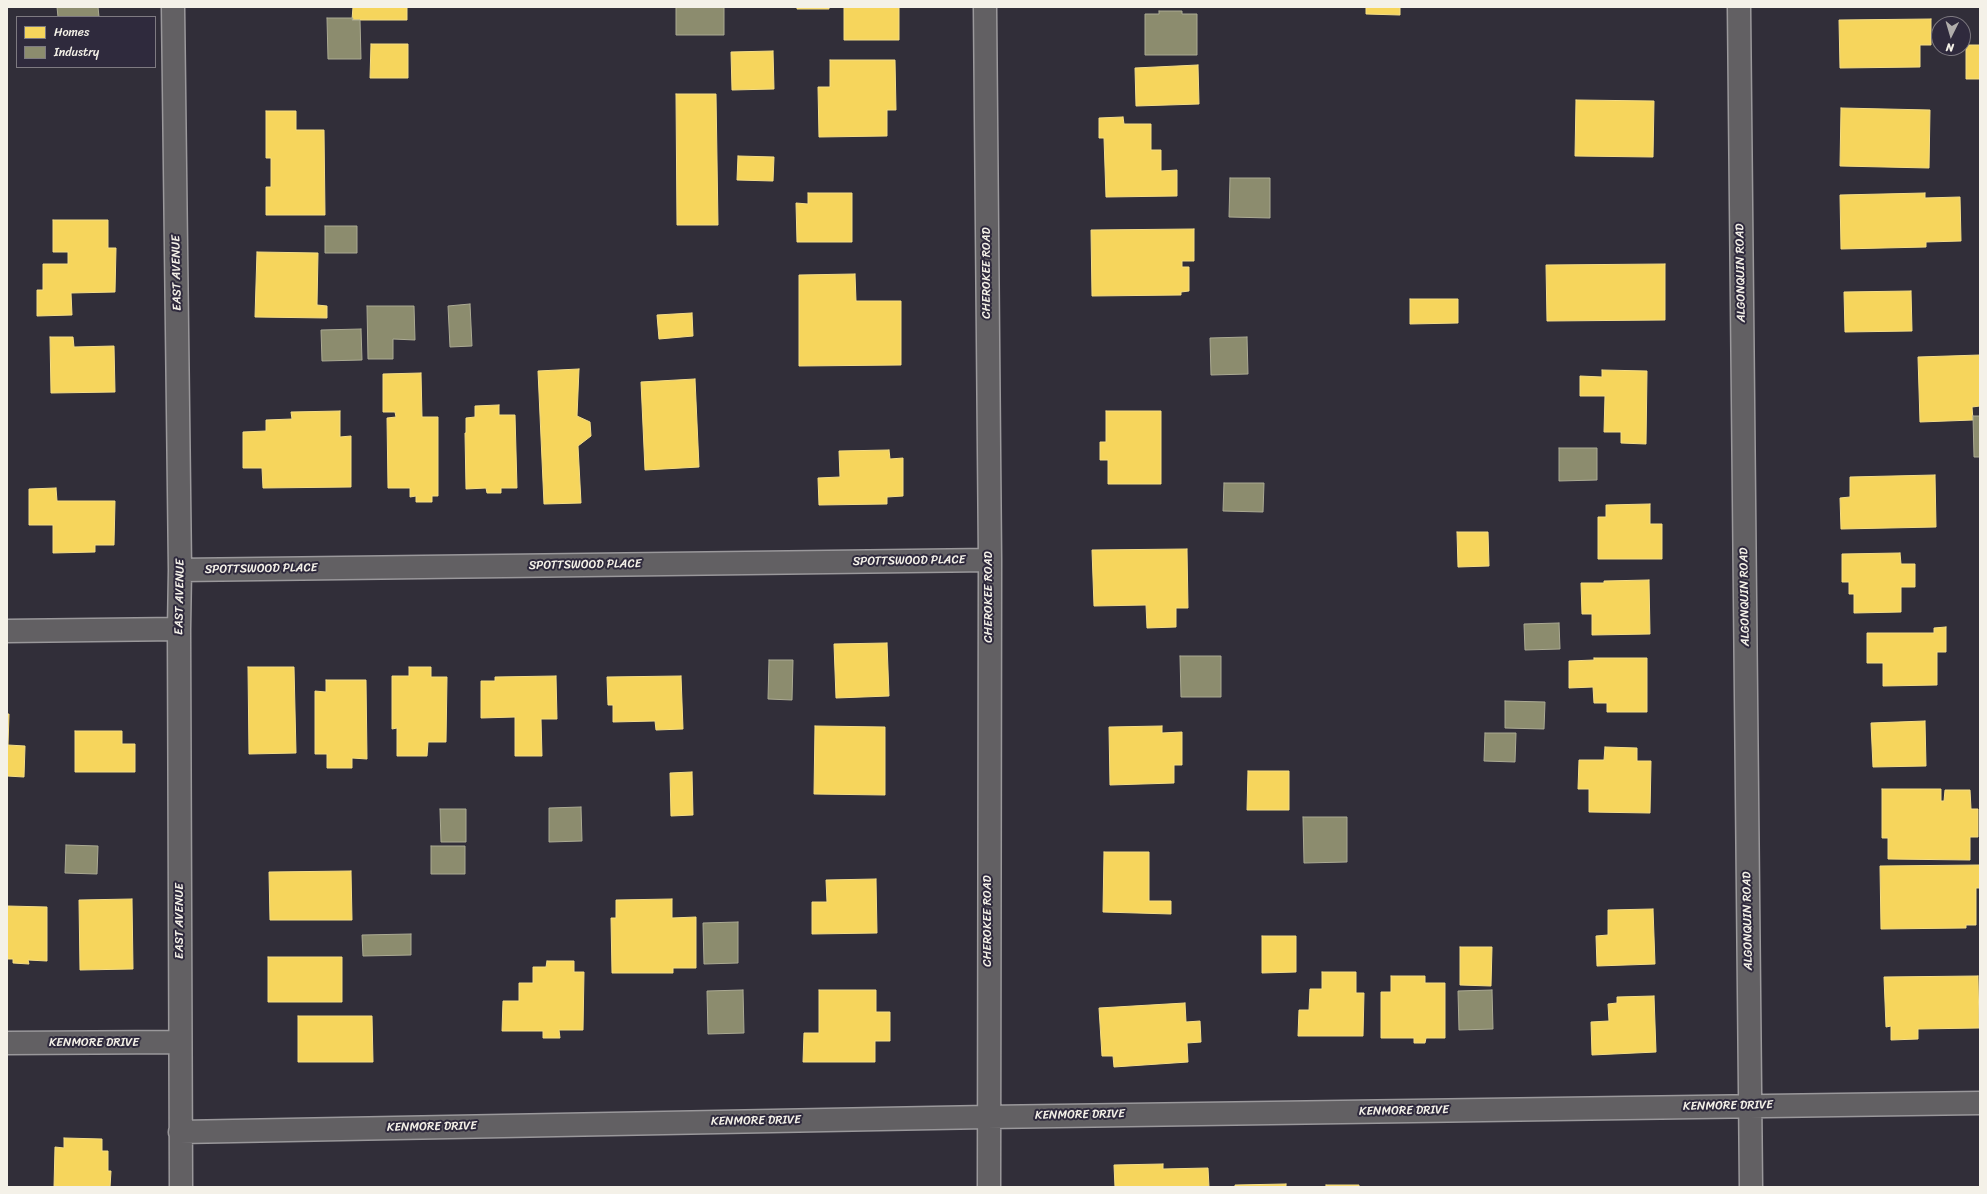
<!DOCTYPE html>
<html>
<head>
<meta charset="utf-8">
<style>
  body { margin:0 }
  #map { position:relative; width:1987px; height:1194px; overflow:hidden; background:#312e39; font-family:Sriracha,sans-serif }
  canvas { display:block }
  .frame { position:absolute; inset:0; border:8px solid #f4f1e8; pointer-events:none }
  .legend { position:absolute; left:16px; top:16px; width:140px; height:52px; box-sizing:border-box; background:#2f2a3d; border:1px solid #7e7a81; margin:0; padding:5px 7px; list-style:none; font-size:12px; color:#f4f1e8 }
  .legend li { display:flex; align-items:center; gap:8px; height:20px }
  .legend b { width:20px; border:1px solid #7e7a81 }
  .north { position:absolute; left:1931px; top:16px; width:40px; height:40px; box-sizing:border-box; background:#2f2a3d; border:1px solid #7e7a81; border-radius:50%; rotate:185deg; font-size:11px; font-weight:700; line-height:16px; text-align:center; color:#f4f1e8 }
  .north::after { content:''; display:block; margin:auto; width:14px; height:18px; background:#b0adab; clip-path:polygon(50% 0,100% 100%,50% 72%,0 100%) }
</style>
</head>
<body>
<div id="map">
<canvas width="1987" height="1194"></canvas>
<div class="frame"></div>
<ul class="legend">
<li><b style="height:11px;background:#f6d55c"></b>Homes</li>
<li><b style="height:11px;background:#8c8c6e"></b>Industry</li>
</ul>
<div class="north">N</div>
</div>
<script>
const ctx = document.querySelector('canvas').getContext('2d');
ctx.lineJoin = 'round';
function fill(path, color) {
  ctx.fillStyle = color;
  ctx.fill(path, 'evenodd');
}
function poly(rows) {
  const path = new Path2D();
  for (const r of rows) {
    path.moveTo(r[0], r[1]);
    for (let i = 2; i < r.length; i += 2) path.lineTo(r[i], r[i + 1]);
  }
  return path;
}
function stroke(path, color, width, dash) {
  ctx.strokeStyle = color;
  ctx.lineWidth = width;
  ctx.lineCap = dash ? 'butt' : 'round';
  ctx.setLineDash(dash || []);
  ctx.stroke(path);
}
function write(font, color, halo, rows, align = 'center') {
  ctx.font = font + ' Sriracha,sans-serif';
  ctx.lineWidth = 4;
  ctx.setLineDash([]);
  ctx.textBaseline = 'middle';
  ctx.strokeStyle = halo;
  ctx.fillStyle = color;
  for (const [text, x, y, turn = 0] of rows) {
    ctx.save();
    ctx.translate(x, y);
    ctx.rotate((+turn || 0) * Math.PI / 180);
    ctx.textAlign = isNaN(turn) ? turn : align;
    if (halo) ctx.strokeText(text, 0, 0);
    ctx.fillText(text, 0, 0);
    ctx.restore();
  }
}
const homes = poly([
  [353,7,407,7,407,20,352,20,353,7],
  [797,7,829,7,829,9,797,9,797,7],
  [844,7,899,7,899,40,844,40,844,7],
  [1366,7,1400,7,1400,15,1366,14,1366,7],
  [1931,19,1931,45,1920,45,1920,67,1840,68,1839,20,1931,19],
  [371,44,408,44,408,78,370,78,371,44],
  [1966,45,1980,45,1980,79,1966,79,1966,45],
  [773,51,774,89,732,90,731,52,773,51],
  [830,60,895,60,896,110,887,110,887,136,819,137,818,87,830,87,830,60],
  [1198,65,1199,104,1136,106,1135,68,1198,65],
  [676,94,716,94,718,225,677,225,676,94],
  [1576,100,1654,101,1653,157,1575,156,1576,100],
  [1841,108,1930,110,1929,168,1840,166,1841,108],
  [266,111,296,111,296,130,324,130,325,215,266,215,266,187,271,187,271,158,266,158,266,111],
  [1123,117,1124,124,1151,124,1151,150,1161,150,1161,171,1177,170,1177,196,1106,197,1104,138,1099,138,1099,118,1123,117],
  [738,156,774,157,773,181,737,180,738,156],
  [808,193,852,193,852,242,797,242,796,203,808,204,808,193],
  [1925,193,1925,198,1960,197,1961,241,1926,242,1926,247,1841,249,1840,195,1925,193],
  [53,220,108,220,108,248,116,248,115,292,71,293,72,315,37,316,37,290,43,290,43,264,68,264,68,252,53,252,53,220],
  [1194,229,1194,261,1182,261,1182,267,1189,267,1189,291,1181,292,1181,295,1092,296,1091,230,1194,229],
  [257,252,318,253,317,305,327,306,327,318,255,317,257,252],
  [1665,264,1665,320,1547,321,1546,265,1665,264],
  [855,274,856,301,901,301,901,365,799,366,799,275,855,274],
  [1911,291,1912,331,1845,332,1844,292,1911,291],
  [1410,299,1458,299,1458,323,1410,324,1410,299],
  [692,313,693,336,659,339,657,315,692,313],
  [50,337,73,337,74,347,114,346,115,392,51,393,50,337],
  [1980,355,1980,406,1972,407,1973,420,1920,422,1918,357,1980,355],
  [579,369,577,416,590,422,591,436,578,446,581,503,544,504,538,371,579,369],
  [1602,370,1647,371,1646,444,1621,443,1621,432,1604,432,1605,396,1580,396,1580,376,1602,377,1602,370],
  [421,373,422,417,438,417,438,496,432,496,432,502,416,502,416,496,410,497,410,488,388,488,387,418,396,417,395,412,383,412,383,374,421,373],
  [695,379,699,467,645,470,641,382,695,379],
  [499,405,499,415,515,415,517,488,501,488,501,493,487,493,486,488,466,489,465,433,466,433,466,418,475,417,475,406,499,405],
  [340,411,340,437,351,436,351,487,263,488,262,468,243,468,243,432,266,431,266,420,292,419,291,412,340,411],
  [1106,411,1161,411,1161,484,1108,484,1108,460,1100,460,1100,442,1106,442,1106,411],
  [889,450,890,459,903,458,903,496,887,497,887,504,819,505,818,478,840,477,839,451,889,450],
  [1935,475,1936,527,1841,529,1840,498,1850,497,1850,477,1935,475],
  [56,488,57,501,115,501,114,545,95,545,95,552,53,553,53,525,29,525,29,489,56,488],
  [1650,504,1650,524,1662,524,1662,559,1598,559,1598,517,1606,517,1606,505,1650,504],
  [1457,532,1488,532,1489,566,1458,567,1457,532],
  [1187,549,1188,608,1176,608,1176,627,1147,628,1146,605,1094,606,1092,550,1187,549],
  [1900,553,1901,564,1915,564,1915,587,1901,587,1901,612,1854,613,1854,594,1849,594,1849,582,1842,582,1842,554,1900,553],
  [1649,580,1650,634,1592,635,1592,614,1582,614,1581,583,1604,583,1604,581,1649,580],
  [1946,627,1946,652,1937,652,1937,685,1883,686,1883,663,1867,663,1867,633,1934,633,1934,628,1946,627],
  [887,643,889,696,836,698,834,644,887,643],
  [1594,658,1647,658,1647,712,1607,712,1607,703,1594,703,1593,687,1569,688,1569,661,1594,660,1594,658],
  [248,667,294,667,296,753,249,754,248,667],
  [409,667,431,667,431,677,447,677,446,742,428,742,427,756,397,756,397,728,392,729,392,676,409,676,409,667],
  [556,676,557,719,541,719,542,756,515,756,515,717,481,718,481,681,495,681,495,677,556,676],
  [681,676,683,729,656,730,655,721,613,722,613,705,608,705,607,677,681,676],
  [326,680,366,680,367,759,352,758,352,768,327,768,327,754,315,754,315,691,326,692,326,680],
  [7,714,9,714,8,745,25,746,24,777,7,776,7,714],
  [1925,721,1926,766,1873,767,1871,723,1925,721],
  [815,726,885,727,885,795,814,794,815,726],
  [1162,726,1162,733,1182,732,1182,765,1174,765,1174,783,1110,785,1109,727,1162,726],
  [75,731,122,731,122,744,135,744,135,772,75,772,75,731],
  [1605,747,1637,748,1637,761,1651,761,1650,813,1589,812,1589,789,1578,789,1579,760,1604,760,1605,747],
  [1248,771,1289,771,1289,810,1247,810,1248,771],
  [692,772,693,815,671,816,670,773,692,772],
  [1882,789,1941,789,1941,801,1944,801,1945,790,1970,790,1971,809,1978,809,1978,837,1970,837,1970,860,1888,859,1888,838,1882,838,1882,789],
  [1104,852,1149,852,1149,901,1171,901,1171,914,1103,912,1104,852],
  [1980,865,1980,888,1976,888,1976,925,1966,925,1966,928,1881,929,1880,866,1980,865],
  [351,871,352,920,270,920,269,872,351,871],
  [876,879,877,933,812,934,812,902,827,902,826,880,876,879],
  [132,899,133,969,80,970,79,900,132,899],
  [672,899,672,918,696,917,696,968,673,968,673,973,612,973,611,918,616,918,616,900,672,899],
  [7,906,47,907,47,961,28,960,29,964,13,963,13,959,7,959,7,906],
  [1653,909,1655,964,1597,966,1596,936,1608,935,1608,910,1653,909],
  [1262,936,1296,936,1296,972,1262,973,1262,936],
  [1460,947,1492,947,1491,986,1460,985,1460,947],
  [268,957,342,957,342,1002,268,1002,268,957],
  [547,961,574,961,574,972,584,972,583,1030,559,1030,560,1038,543,1038,543,1031,502,1031,503,1001,519,1001,519,983,533,983,533,967,546,967,547,961],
  [1322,972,1356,972,1356,993,1364,993,1363,1036,1298,1036,1299,1010,1309,1010,1310,989,1322,989,1322,972],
  [1391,976,1425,976,1425,983,1445,983,1445,1038,1426,1038,1425,1043,1414,1043,1414,1038,1381,1038,1381,992,1391,992,1391,976],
  [1978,976,1979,1028,1918,1029,1918,1039,1891,1040,1891,1026,1886,1027,1884,977,1978,976],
  [819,990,876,990,876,1012,890,1012,890,1041,875,1041,875,1062,803,1062,804,1033,819,1033,819,990],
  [1654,996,1656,1052,1592,1055,1591,1022,1609,1021,1608,1004,1617,1003,1617,997,1654,996],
  [1185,1003,1186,1022,1200,1021,1201,1042,1187,1043,1188,1062,1114,1067,1113,1056,1102,1056,1099,1008,1185,1003],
  [298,1016,372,1016,373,1062,298,1062,298,1016],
  [64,1138,102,1139,102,1151,108,1151,108,1171,111,1171,110,1187,54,1187,55,1147,64,1148,64,1138],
  [1163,1164,1163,1169,1208,1168,1209,1187,1115,1187,1114,1165,1163,1164],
  [1286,1184,1286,1187,1235,1187,1235,1185,1286,1184],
  [1326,1185,1359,1185,1359,1187,1326,1187,1326,1185]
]);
fill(homes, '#f6d55c');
stroke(homes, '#f5dd86', 1);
const industry = poly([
  [57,7,98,7,99,17,58,17,57,7],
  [676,7,724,7,724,35,676,35,676,7],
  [1159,11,1182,11,1182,14,1197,14,1197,55,1145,55,1145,14,1159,14,1159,11],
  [327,18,353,18,352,20,360,20,361,59,328,59,327,18],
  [1230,178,1270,178,1270,218,1229,217,1230,178],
  [325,226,357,226,357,253,325,253,325,226],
  [470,304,472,346,450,347,448,306,470,304],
  [367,306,414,306,415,340,393,339,393,359,368,359,367,306],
  [361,329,362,360,322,361,321,330,361,329],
  [1247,337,1248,374,1211,375,1210,338,1247,337],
  [1973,416,1980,416,1980,457,1974,457,1973,416],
  [1559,448,1597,448,1597,480,1559,481,1559,448],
  [1224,483,1264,483,1263,512,1223,511,1224,483],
  [1559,623,1560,649,1525,650,1524,624,1559,623],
  [1180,656,1221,656,1221,697,1181,697,1180,656],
  [769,660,793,660,792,700,768,699,769,660],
  [1505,701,1545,702,1544,729,1505,728,1505,701],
  [1485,733,1516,733,1515,762,1484,761,1485,733],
  [581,807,582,841,549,842,549,808,581,807],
  [440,809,466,809,466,842,441,842,440,809],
  [1303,817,1347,817,1347,862,1304,863,1303,817],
  [66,845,98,846,97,874,65,873,66,845],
  [431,846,465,846,465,874,431,874,431,846],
  [738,922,738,963,704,964,703,923,738,922],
  [411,934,411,955,363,956,362,935,411,934],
  [743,990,744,1033,708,1034,707,991,743,990],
  [1492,990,1493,1029,1459,1030,1458,991,1492,990]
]);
fill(industry, '#8c8c6e');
stroke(industry, '#abaa93', 1);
const minor = poly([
  [173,7,180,570,179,629,181,1187],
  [985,7,990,560,989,1187],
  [1739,7,1751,1187],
  [180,570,990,560],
  [7,631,179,629],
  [7,1043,180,1042],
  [180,1132,987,1117,1980,1103]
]);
stroke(minor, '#9a989b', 25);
stroke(minor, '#626063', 22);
write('12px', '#f4f1e8', '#2f2a3d', [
  ["EAST AVENUE",177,273,-91],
  ["CHEROKEE ROAD",987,273,-90],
  ["ALGONQUIN ROAD",1741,273,-91],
  ["SPOTTSWOOD PLACE",909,561,-1],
  ["SPOTTSWOOD PLACE",585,565,-1],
  ["SPOTTSWOOD PLACE",261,569,-1],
  ["EAST AVENUE",180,597,-89],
  ["CHEROKEE ROAD",989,597,-90],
  ["ALGONQUIN ROAD",1745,597,-91],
  ["EAST AVENUE",180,921,-90],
  ["CHEROKEE ROAD",988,921,-90],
  ["ALGONQUIN ROAD",1748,921,-91],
  ["KENMORE DRIVE",94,1043],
  ["KENMORE DRIVE",1728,1106,-1],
  ["KENMORE DRIVE",1404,1111,-1],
  ["KENMORE DRIVE",1080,1115,-1],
  ["KENMORE DRIVE",756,1121,-1],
  ["KENMORE DRIVE",432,1127,-1]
]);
</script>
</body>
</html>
